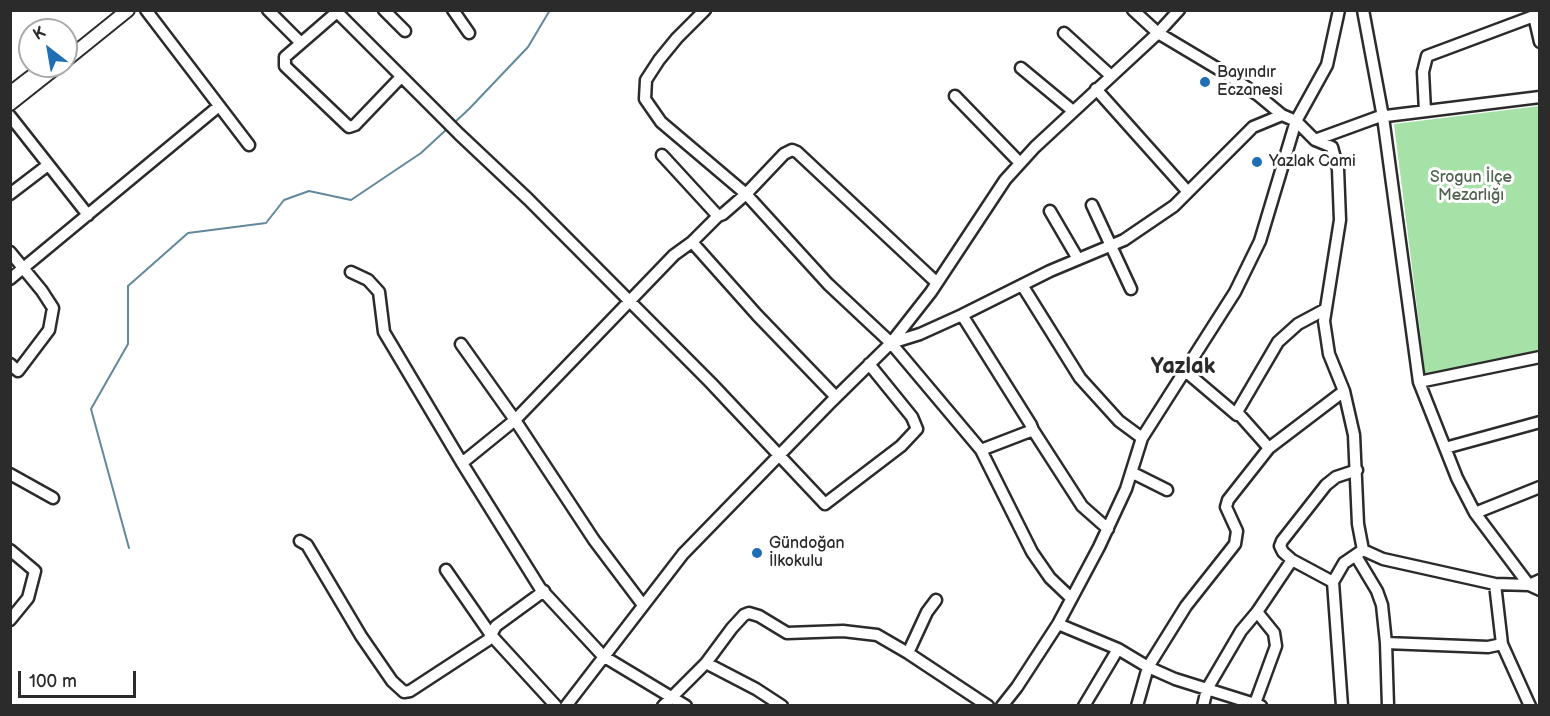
<!DOCTYPE html>
<html>
<head>
<meta charset="utf-8">
<style>
  body { margin:0 }
  #map { position:relative; width:1550px; height:716px; overflow:hidden; background:#fff; font-family:"Balsamiq Sans",sans-serif }
  canvas { display:block }
  .frame { position:absolute; inset:0; border:12px solid #2b2b2b; pointer-events:none }
  .north { position:absolute; left:18px; top:18px; width:60px; height:60px; box-sizing:border-box; background:#fff; border:2px solid #aaa; border-radius:50%; rotate:329deg; font-size:16px; font-weight:700; line-height:24px; text-align:center; color:#2b2b2b }
  .north::after { content:''; display:block; margin:auto; width:21px; height:27px; background:#1f6fb2; clip-path:polygon(50% 0,100% 100%,50% 72%,0 100%) }
  .scale { position:absolute; left:18px; top:671px; width:118px; height:27px; box-sizing:border-box; border:3px solid #2b2b2b; border-top:0; padding-left:8px; font-size:18px; line-height:21px; white-space:nowrap; color:#2b2b2b; -webkit-text-stroke:4px #fff; paint-order:stroke }
</style>
</head>
<body>
<div id="map">
<canvas width="1550" height="716"></canvas>
<div class="frame"></div>
<div class="north">K</div>
<div class="scale">100 m</div>
</div>
<script>
const ctx = document.querySelector('canvas').getContext('2d');
ctx.lineJoin = 'round';
function fill(path, color) {
  ctx.fillStyle = color;
  ctx.fill(path, 'evenodd');
}
function poly(rows) {
  const path = new Path2D();
  for (const r of rows) {
    path.moveTo(r[0], r[1]);
    for (let i = 2; i < r.length; i += 2) path.lineTo(r[i], r[i + 1]);
  }
  return path;
}
function stroke(path, color, width, dash) {
  ctx.strokeStyle = color;
  ctx.lineWidth = width;
  ctx.lineCap = dash ? 'butt' : 'round';
  ctx.setLineDash(dash || []);
  ctx.stroke(path);
}
function write(font, color, halo, rows, align = 'center') {
  ctx.font = font + ' "Balsamiq Sans",sans-serif';
  ctx.lineWidth = 6;
  ctx.setLineDash([]);
  ctx.textBaseline = 'middle';
  ctx.strokeStyle = halo;
  ctx.fillStyle = color;
  for (const [text, x, y, turn = 0] of rows) {
    ctx.save();
    ctx.translate(x, y);
    ctx.rotate((+turn || 0) * Math.PI / 180);
    ctx.textAlign = isNaN(turn) ? turn : align;
    if (halo) ctx.strokeText(text, 0, 0);
    ctx.fillText(text, 0, 0);
    ctx.restore();
  }
}
fill(poly([
  [1539,106,1539,353,1426,379,1394,124]
]), '#a6e1a7');
stroke(poly([
  [454,123,469,109,528,47,550,10],
  [129,548,91,409,128,344,128,286,188,233,266,223,284,200,309,191,351,200,421,153,447,129]
]), '#62889c', 2);
const minor = poly([
  [146,10,249,145],
  [268,10,301,43],
  [335,10,459,134,528,199,711,383,825,504,901,446,917,429,912,417,869,364],
  [384,10,405,31],
  [453,10,469,33],
  [705,10,677,38,659,60,646,80,645,99,661,122,746,194,828,284,891,343,981,450,1032,552,1050,578,1071,598],
  [1133,10,1158,33,1225,73,1258,95,1282,115,1296,121,1315,140,1332,147,1338,169,1340,220,1324,321,1329,354,1344,391,1354,435,1358,524,1363,550,1383,559,1495,584,1529,585,1540,590],
  [1363,10,1383,117,1419,382,1457,478,1475,513,1529,585,1540,580],
  [337,12,285,57,285,66,349,127,355,125,401,77],
  [1534,16,1540,42],
  [1064,33,1110,75],
  [1021,68,1073,111],
  [1096,89,1188,192],
  [955,96,1020,163],
  [1425,111,1423,72,1427,56,1534,16,1540,12],
  [10,116,88,215],
  [1315,140,1378,117,1540,97],
  [662,155,718,216],
  [10,194,48,165],
  [1092,205,1131,289],
  [1050,211,1078,259],
  [692,242,757,315,836,397],
  [10,252,42,291,53,308,49,330,18,371,10,364],
  [351,272,368,280,379,292,384,332,462,463,540,588,603,656,686,706],
  [10,279,219,106],
  [1022,285,1080,378,1119,421,1142,438],
  [962,315,1031,425,1033,430,1082,506,1108,529],
  [891,343,920,334,962,315,1050,271,1124,240,1174,206,1253,127,1282,115],
  [461,344,515,420,594,540,643,605],
  [1184,370,1237,415,1237,412,1269,448],
  [1419,382,1540,357],
  [1237,412,1278,342,1298,324,1326,309],
  [1445,448,1540,422],
  [981,450,1033,430],
  [462,463,515,420,674,255,692,242,718,216,723,214,746,194,784,154,792,150,797,152,937,283],
  [1133,473,1167,490],
  [10,474,53,498],
  [1475,513,1540,487],
  [300,541,307,545,361,636,392,681,404,692,410,691,488,640,496,626,544,591],
  [10,550,35,571,28,598,10,620],
  [1356,556,1377,591,1382,605,1386,643,1388,706],
  [446,570,491,635,556,706],
  [1333,582,1292,560,1283,552,1280,546,1282,541,1326,485,1336,477,1357,470],
  [1495,584,1502,644,1530,706],
  [1058,624,1118,649,1148,667,1175,679,1261,706],
  [1386,643,1488,647,1502,644],
  [908,653,927,612,936,600],
  [706,663,756,689,782,706],
  [566,706,683,554,830,403,891,343,931,292,1005,180,1035,147,1158,33,1179,10],
  [663,706,706,663,732,628,744,615,749,613,759,616,787,633,843,631,877,635,908,653,988,706],
  [1002,706,1017,687,1058,624,1099,547,1126,489,1142,438,1235,292,1260,241,1296,121,1327,65,1339,10],
  [1084,706,1118,649],
  [1137,706,1148,667,1186,606,1235,544,1237,531,1226,507,1228,500,1269,448,1344,391],
  [1203,706,1207,689,1241,631,1257,612,1292,560],
  [1254,706,1276,646,1274,633,1257,612],
  [1342,706,1333,582,1344,563,1363,550]
]);
const major = poly([
  [66,60,128,10],
  [10,93,45,66],
  [10,104,58,66]
]);
stroke(minor, '#2b2b2b', 15);
stroke(major, '#2b2b2b', 16);
stroke(minor, '#fff', 10);
stroke(major, '#fff', 12);
for (const [x, y, r, color] of [
  [1205,82,6,"#1f6fb2"],
  [1257,162,6,"#1f6fb2"],
  [757,553,6,"#1f6fb2"]
]) {
  const dot = new Path2D();
  dot.arc(x, y, r, 0, 2 * Math.PI);
  ctx.fillStyle = color;
  ctx.fill(dot);
  stroke(dot, '#fff', 2);
}
write('16px', '#2b2b2b', '#fff', [
  ["Bayındır",1217,73],
  ["Eczanesi",1217,91],
  ["Yazlak Cami",1269,162],
  ["Gündoğan",769,544],
  ["İlkokulu",769,562]
], 'left');
write('16px', '#506250', '#fff', [
  ["Srogun İlçe",1471,178],
  ["Mezarlığı",1471,196]
]);
write('bold 22px', '#2b2b2b', '#fff', [
  ["Yazlak",1183,367]
]);
</script>
</body>
</html>
